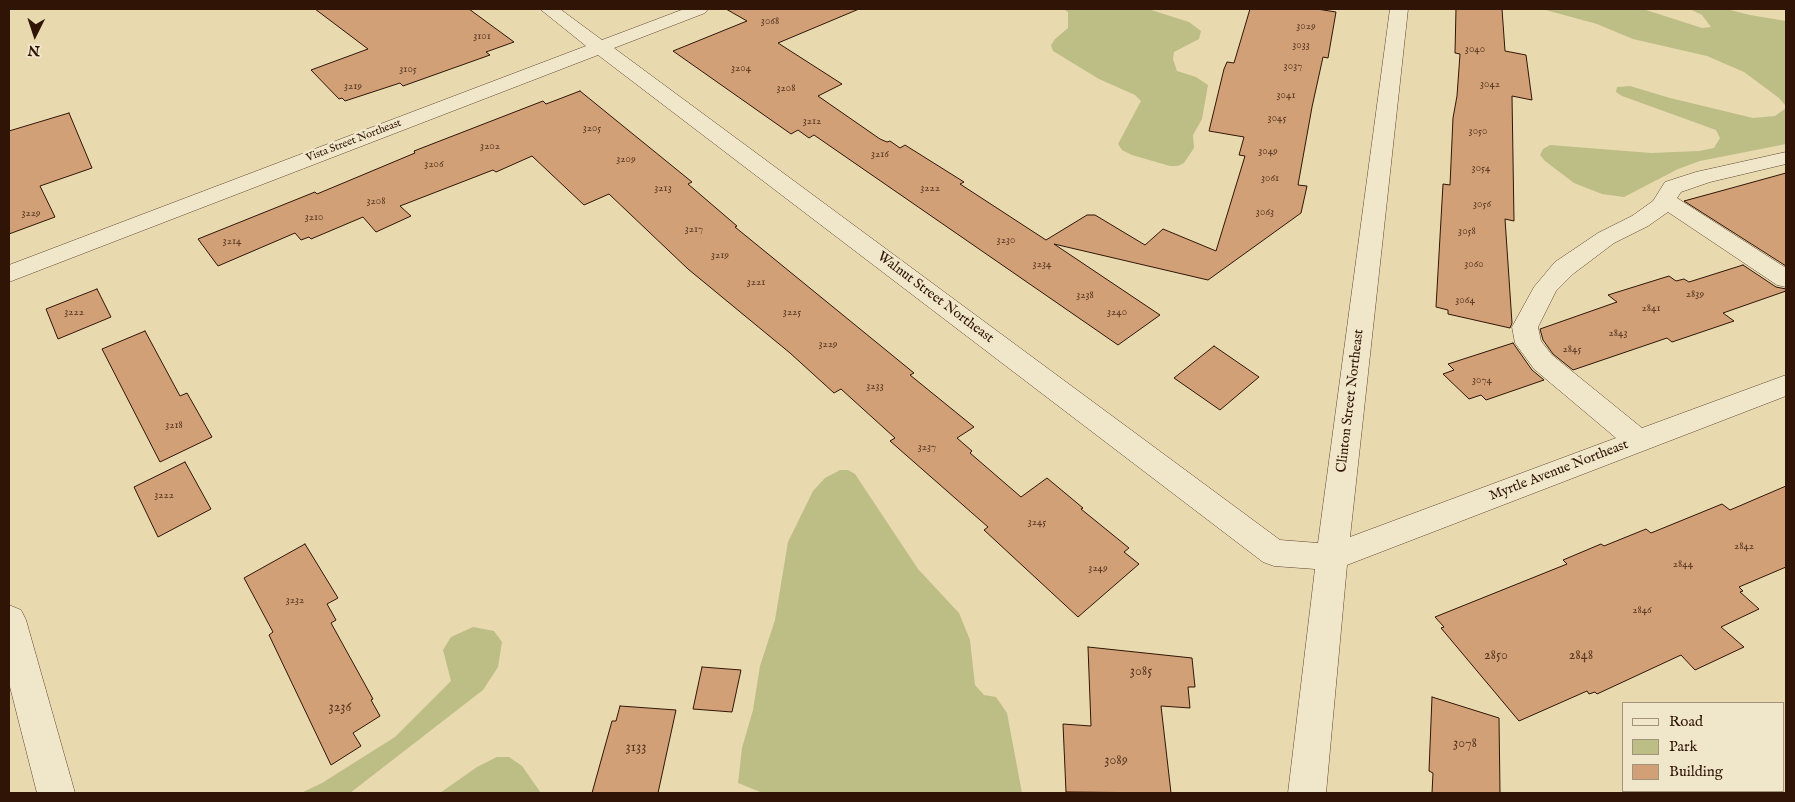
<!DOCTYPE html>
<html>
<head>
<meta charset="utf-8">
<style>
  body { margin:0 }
  #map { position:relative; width:1795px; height:802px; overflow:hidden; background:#e8d9ae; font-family:"IM FELL English",serif }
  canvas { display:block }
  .frame { position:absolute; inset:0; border:10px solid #301506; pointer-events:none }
  .legend { position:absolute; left:1622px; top:702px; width:162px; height:90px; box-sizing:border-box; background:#f0e6ca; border:1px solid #a3927c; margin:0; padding:6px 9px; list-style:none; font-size:15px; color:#301506 }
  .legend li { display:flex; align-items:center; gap:10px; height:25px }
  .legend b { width:25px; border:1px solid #a3927c }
  .north { position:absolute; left:10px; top:10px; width:50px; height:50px; -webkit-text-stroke:4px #f0e6ca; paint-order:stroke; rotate:184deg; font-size:14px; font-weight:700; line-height:20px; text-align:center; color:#301506 }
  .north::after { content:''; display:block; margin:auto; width:18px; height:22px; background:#301506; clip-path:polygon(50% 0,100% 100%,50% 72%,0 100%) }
</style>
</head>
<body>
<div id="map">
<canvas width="1795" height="802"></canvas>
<div class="frame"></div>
<ul class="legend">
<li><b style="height:6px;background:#f0e6ca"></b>Road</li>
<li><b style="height:14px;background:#bdbd86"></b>Park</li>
<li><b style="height:14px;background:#d2a077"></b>Building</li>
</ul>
<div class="north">N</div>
</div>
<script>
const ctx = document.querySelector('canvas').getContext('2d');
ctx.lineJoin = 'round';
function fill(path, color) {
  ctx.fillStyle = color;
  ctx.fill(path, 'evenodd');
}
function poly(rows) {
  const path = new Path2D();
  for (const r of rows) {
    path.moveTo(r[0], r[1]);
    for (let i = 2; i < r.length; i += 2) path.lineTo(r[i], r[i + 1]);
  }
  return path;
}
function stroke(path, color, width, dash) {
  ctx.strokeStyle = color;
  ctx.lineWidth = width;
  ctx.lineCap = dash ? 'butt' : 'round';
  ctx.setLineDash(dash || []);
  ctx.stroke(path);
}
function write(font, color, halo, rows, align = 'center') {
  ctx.font = font + ' "IM FELL English",serif';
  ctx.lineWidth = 5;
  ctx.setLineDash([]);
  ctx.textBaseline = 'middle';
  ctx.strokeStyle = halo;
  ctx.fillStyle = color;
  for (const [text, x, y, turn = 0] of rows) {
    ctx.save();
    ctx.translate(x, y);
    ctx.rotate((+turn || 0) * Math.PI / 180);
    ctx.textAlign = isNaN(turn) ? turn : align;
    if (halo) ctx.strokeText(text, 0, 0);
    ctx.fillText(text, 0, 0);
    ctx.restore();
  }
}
fill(poly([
  [1063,9,1148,9,1189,22,1201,31,1199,39,1174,52,1173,59,1177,71,1196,77,1208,85,1202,119,1193,135,1194,148,1184,163,1178,166,1170,166,1132,155,1122,150,1118,144,1141,101,1135,95,1099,79,1053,51,1051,45,1055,39,1068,28,1068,12],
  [1542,9,1643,9,1702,28,1711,27,1702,15,1690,9,1726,9,1750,15,1786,21,1786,106,1779,98,1744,72,1707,56,1633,39,1597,24],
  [1630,86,1670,98,1753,118,1775,116,1786,108,1786,144,1700,161,1678,169,1624,197,1602,194,1574,183,1545,161,1540,155,1543,149,1550,145,1651,153,1699,151,1714,148,1720,138,1716,130,1622,96,1616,92,1617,87],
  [840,470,848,470,855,474,918,569,959,613,970,640,975,685,984,695,996,697,1007,713,1022,793,763,793,738,783,742,748,753,710,760,666,775,620,788,542,813,491,825,478],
  [473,627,494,631,502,642,498,667,483,690,350,793,301,793,322,783,395,737,451,681,443,650,451,637],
  [497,757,509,757,522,766,541,793,440,793,477,767]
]), '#bdbd86');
const building = poly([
  [315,9,469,9,514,42,486,52,490,55,403,86,400,83,345,101,342,98,339,99,311,70,368,49,315,9],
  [726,9,859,9,778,43,842,84,818,96,880,139,887,142,890,141,900,148,905,145,964,182,960,184,1046,240,1087,215,1095,215,1145,245,1163,229,1216,251,1245,156,1239,155,1244,137,1209,131,1224,69,1227,62,1234,63,1250,9,1317,9,1336,12,1328,58,1323,57,1312,107,1298,185,1307,186,1301,213,1208,280,1054,244,1160,315,1118,345,814,135,809,138,798,130,791,134,673,51,747,21,726,9],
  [1456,9,1502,9,1505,51,1526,55,1532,100,1512,96,1514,221,1505,219,1512,323,1510,328,1448,314,1448,310,1436,307,1443,184,1450,185,1453,118,1457,96,1460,54,1455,53,1456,9],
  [580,91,692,182,688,184,737,226,735,227,914,373,910,375,974,427,957,438,972,451,970,453,1021,497,1047,478,1083,508,1081,509,1129,548,1124,552,1139,564,1078,617,984,530,988,527,890,441,895,438,841,389,834,393,790,353,688,269,609,194,584,205,532,156,496,172,493,170,400,206,411,216,376,232,363,217,311,239,309,237,301,240,295,233,218,266,198,239,315,192,317,194,415,153,414,151,543,101,546,104,580,91],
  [69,113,92,168,40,186,55,217,9,234,9,131,69,113],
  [1786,173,1786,266,1684,201,1728,189,1786,173],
  [1743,265,1776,287,1786,289,1786,291,1723,313,1734,321,1672,342,1667,338,1573,370,1553,354,1543,340,1540,329,1617,302,1608,295,1669,276,1676,281,1684,279,1689,282,1743,265],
  [97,289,111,317,58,339,46,309,97,289],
  [145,331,180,396,187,393,212,437,160,462,102,349,145,331],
  [1513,343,1532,370,1544,380,1486,400,1481,395,1469,399,1443,374,1454,370,1448,364,1513,343],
  [1214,346,1259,377,1220,410,1174,378,1214,346],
  [185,462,211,509,158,537,134,487,185,462],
  [1786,486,1786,567,1739,587,1743,591,1740,592,1759,609,1721,627,1744,647,1695,670,1681,655,1597,694,1595,692,1589,694,1587,691,1519,721,1441,628,1444,627,1435,617,1567,564,1563,560,1601,544,1604,546,1646,529,1651,533,1722,504,1730,510,1786,486],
  [305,544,338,598,327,604,336,620,331,623,373,699,371,700,380,716,353,733,361,746,331,765,269,635,273,632,244,578,305,544],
  [1088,647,1192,658,1195,687,1188,687,1190,708,1161,706,1171,793,1066,792,1063,724,1091,726,1088,647],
  [702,667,741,670,732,712,693,709,702,667],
  [1432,697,1499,718,1500,793,1432,793,1433,773,1429,771,1432,697],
  [620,706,676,710,658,793,592,793,612,721,616,721,620,706]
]);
fill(building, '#d2a077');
stroke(building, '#301506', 1);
const minor = poly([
  [540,9,560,9,602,40,684,9,708,9,705,13,614,48,1280,540,1318,543,1390,9,1408,9,1350,537,1616,438,1534,369,1515,343,1512,327,1534,287,1555,262,1598,233,1632,216,1653,201,1665,182,1696,172,1786,152,1786,164,1710,182,1681,192,1677,198,1786,268,1786,287,1777,285,1668,212,1648,226,1614,243,1573,274,1556,291,1538,327,1541,341,1552,355,1642,428,1786,375,1786,396,1347,565,1326,793,1288,793,1315,569,1274,566,1263,562,598,55,9,282,9,265,586,46,540,9],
  [9,605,21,610,26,620,75,793,37,793,9,683,9,605]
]);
stroke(minor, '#5e4630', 1);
fill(minor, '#f0e6ca');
write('11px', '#583822', null, [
  ["3068",770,22],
  ["3029",1306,27],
  ["3101",482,37],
  ["3033",1301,46],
  ["3040",1475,50],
  ["3037",1293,67],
  ["3204",741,69],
  ["3105",408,70],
  ["3042",1490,85],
  ["3219",353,87],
  ["3208",786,89],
  ["3041",1286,96],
  ["3045",1277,119],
  ["3212",812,122],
  ["3205",592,129],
  ["3050",1478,132],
  ["3202",490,147],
  ["3049",1268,152],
  ["3216",880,155],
  ["3209",626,160],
  ["3206",434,165],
  ["3054",1481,169],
  ["3061",1270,179],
  ["3213",663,189],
  ["3222",930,189],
  ["3208",376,202],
  ["3056",1482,205],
  ["3063",1265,213],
  ["3229",31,214],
  ["3210",314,218],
  ["3217",694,230],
  ["3058",1467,232],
  ["3230",1006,241],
  ["3214",232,242],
  ["3219",720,256],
  ["3234",1042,265],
  ["3060",1474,265],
  ["3221",756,283],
  ["2839",1695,295],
  ["3238",1085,296],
  ["3064",1465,301],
  ["2841",1651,309],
  ["3222",74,313],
  ["3225",792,313],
  ["3240",1117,313],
  ["2843",1618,334],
  ["3229",828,345],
  ["2845",1572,350],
  ["3074",1482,381],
  ["3233",875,387],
  ["3218",174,426],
  ["3237",927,448],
  ["3222",164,496],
  ["3245",1037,523],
  ["2842",1744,547],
  ["2844",1683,565],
  ["3249",1098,569],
  ["3232",295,601],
  ["2846",1642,611]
]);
write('11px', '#301506', '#f0e6ca', [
  ["Vista Street Northeast",354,141,-21]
]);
write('14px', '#301506', '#f0e6ca', [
  ["Walnut Street Northeast",935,298,37],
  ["Clinton Street Northeast",1351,401,-83],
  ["Myrtle Avenue Northeast",1559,471,-21]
]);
write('14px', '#583822', null, [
  ["2850",1496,656],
  ["2848",1581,656],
  ["3085",1141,672],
  ["3236",340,708],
  ["3078",1465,744],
  ["3133",636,748],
  ["3089",1116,761]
]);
</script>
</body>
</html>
